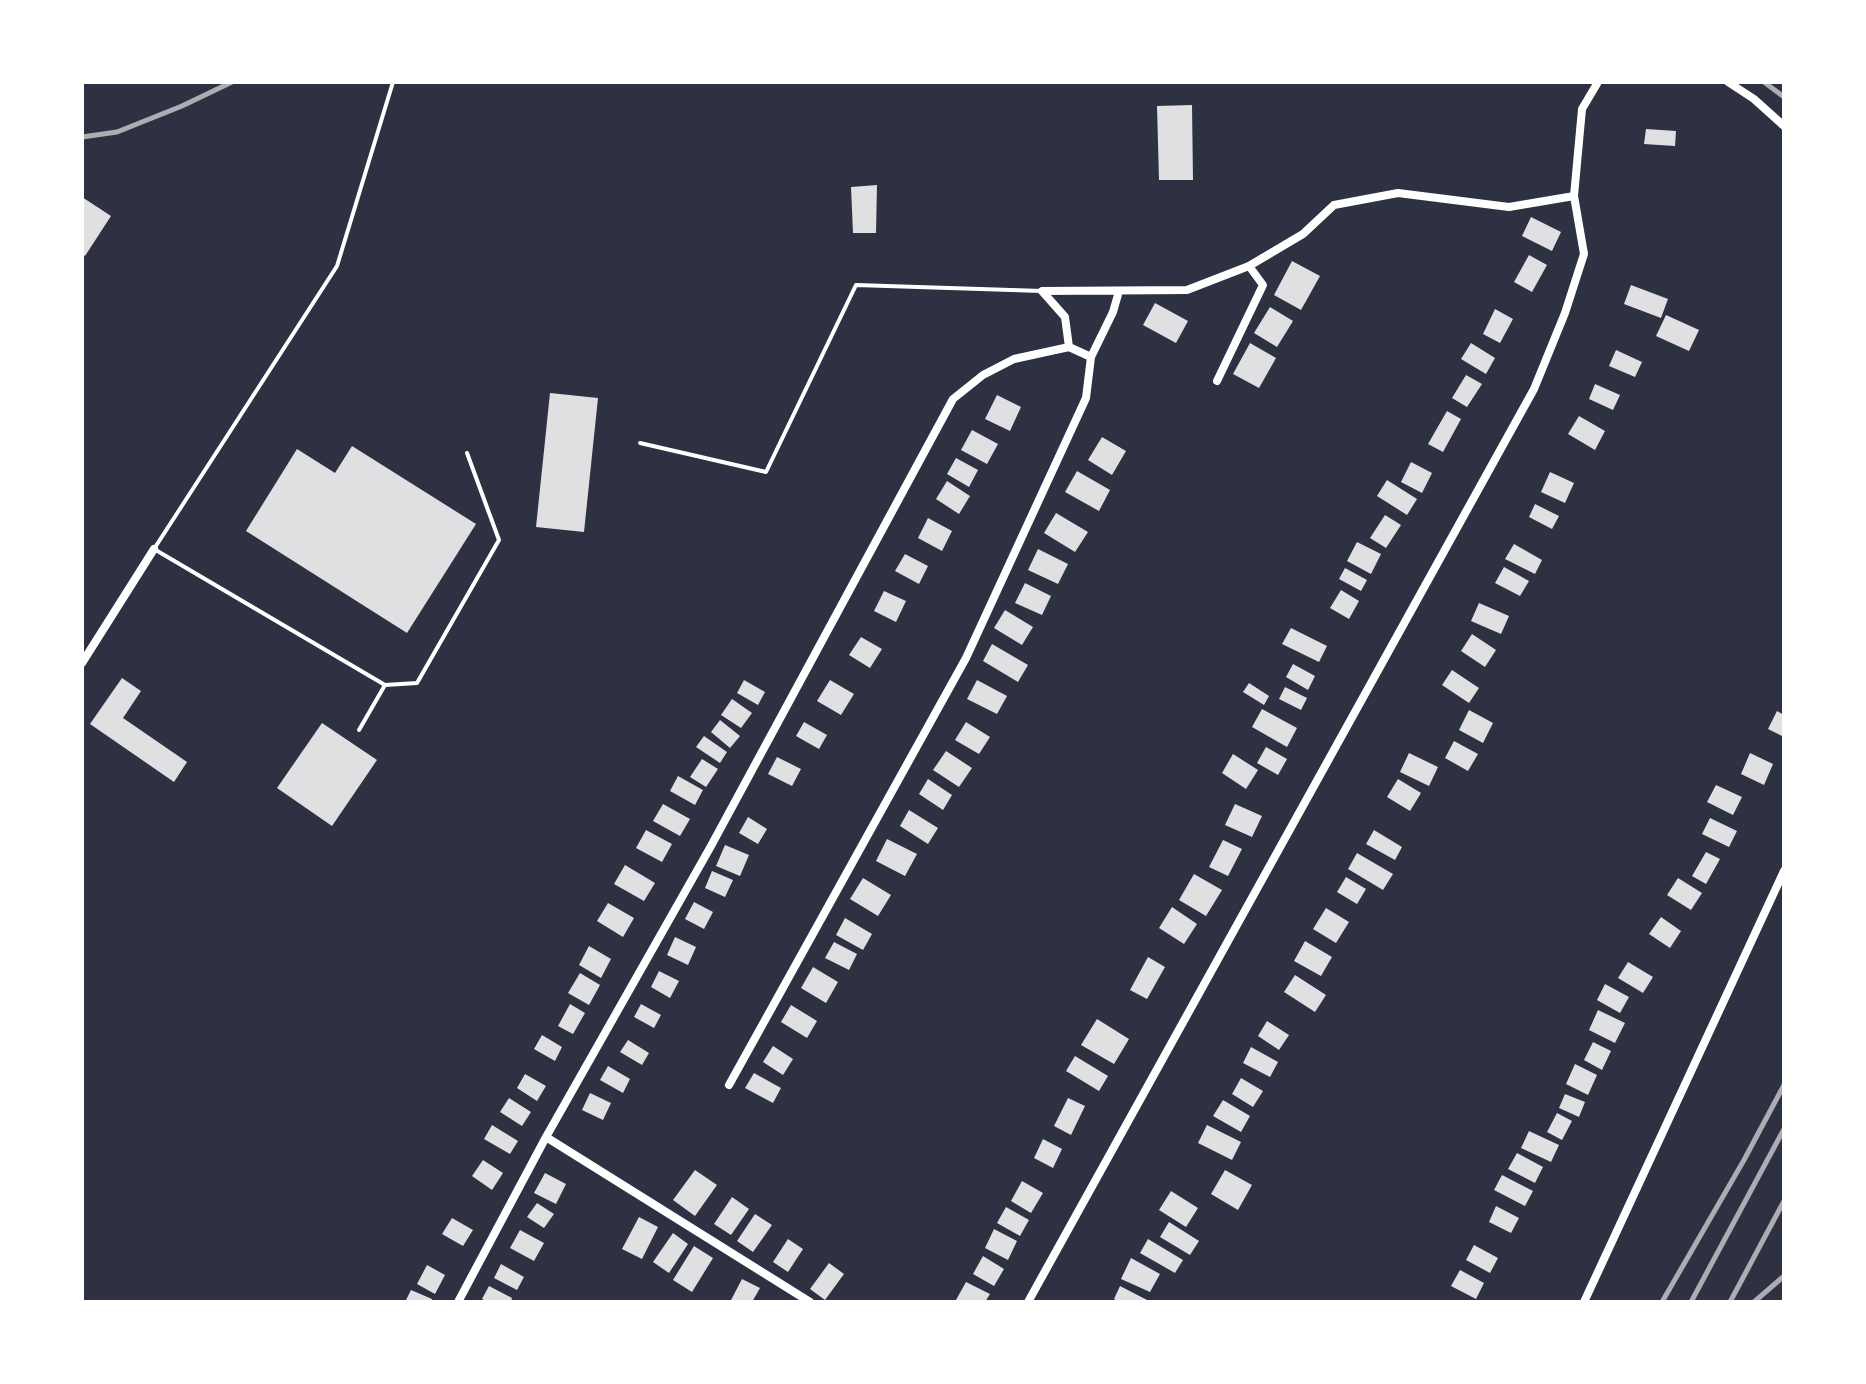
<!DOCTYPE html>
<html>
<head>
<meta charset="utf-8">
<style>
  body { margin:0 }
  #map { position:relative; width:1866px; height:1384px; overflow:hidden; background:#2d3142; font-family:"DejaVu Sans",sans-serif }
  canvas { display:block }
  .frame { position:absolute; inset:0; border:84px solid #fff; pointer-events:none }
</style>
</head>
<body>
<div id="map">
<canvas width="1866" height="1384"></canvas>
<div class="frame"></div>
</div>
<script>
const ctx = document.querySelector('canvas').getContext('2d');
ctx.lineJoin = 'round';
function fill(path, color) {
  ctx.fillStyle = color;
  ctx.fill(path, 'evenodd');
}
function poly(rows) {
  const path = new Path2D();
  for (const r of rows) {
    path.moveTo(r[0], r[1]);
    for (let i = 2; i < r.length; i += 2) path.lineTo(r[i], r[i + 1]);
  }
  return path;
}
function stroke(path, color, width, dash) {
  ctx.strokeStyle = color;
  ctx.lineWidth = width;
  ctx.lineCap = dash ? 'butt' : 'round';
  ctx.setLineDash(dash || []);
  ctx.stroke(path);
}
fill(poly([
  [1192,105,1193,180,1159,180,1157,106],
  [1646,129,1676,131,1675,146,1644,144],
  [877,185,876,233,853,233,851,187],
  [82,197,111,216,85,256,82,254],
  [1531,217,1561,232,1552,251,1522,236],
  [1529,255,1547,265,1532,292,1514,282],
  [1292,261,1320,276,1301,310,1274,295],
  [1631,285,1668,299,1661,318,1624,304],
  [1155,303,1188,321,1176,343,1143,325],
  [1270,307,1293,321,1277,347,1254,333],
  [1495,309,1513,319,1500,343,1483,334],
  [1666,315,1699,330,1689,351,1656,336],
  [1250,343,1276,358,1259,388,1233,374],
  [1471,343,1495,358,1486,374,1461,359],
  [1616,350,1642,362,1635,377,1609,366],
  [1466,375,1482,384,1467,407,1452,398],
  [1595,384,1620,395,1613,410,1589,399],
  [550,393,598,398,584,532,536,527],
  [997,395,1021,407,1010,431,985,419],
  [1447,411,1461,419,1443,452,1428,444],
  [1579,416,1605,431,1595,450,1568,434],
  [972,430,998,444,987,464,961,450],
  [1102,437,1126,451,1112,475,1088,460],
  [352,446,476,524,407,633,246,531,297,449,335,473],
  [956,458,978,470,969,487,947,474],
  [1411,462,1432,473,1422,493,1401,482],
  [1077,471,1110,490,1099,511,1065,492],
  [1550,472,1574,483,1565,503,1541,492],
  [1387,480,1417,499,1407,515,1377,496],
  [947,481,970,496,959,514,936,499],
  [1535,504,1559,516,1552,529,1529,517],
  [1056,513,1088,532,1075,552,1044,533],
  [1385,515,1401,525,1386,548,1370,538],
  [928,518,952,531,942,551,918,538],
  [1357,542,1381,554,1371,574,1347,561],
  [1514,544,1542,560,1535,574,1505,559],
  [1038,549,1068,564,1058,584,1028,570],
  [905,554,928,566,919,584,895,571],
  [1504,567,1529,581,1520,596,1495,583],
  [1345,568,1367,580,1361,591,1339,579],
  [1025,583,1051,596,1042,615,1015,603],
  [1341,590,1359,601,1349,619,1330,608],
  [884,591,906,601,896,622,874,611],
  [1479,603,1509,616,1501,634,1471,621],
  [1005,610,1033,627,1022,645,994,628],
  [1291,628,1327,646,1319,662,1282,644],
  [1472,634,1496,650,1485,667,1461,651],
  [861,637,882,649,870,668,849,655],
  [992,644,1028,665,1018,682,983,661],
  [1293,664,1315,676,1308,690,1286,677],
  [1452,670,1479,688,1469,703,1442,685],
  [122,678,141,691,123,718,187,762,174,782,90,724],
  [744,680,765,692,758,705,737,693],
  [830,680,854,694,841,715,817,701],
  [977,680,1007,696,997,714,967,699],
  [1249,683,1269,696,1264,705,1243,692],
  [1285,687,1307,698,1301,710,1279,699],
  [732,699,752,713,741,728,721,715],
  [1262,709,1297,728,1287,747,1252,727],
  [1469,710,1493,723,1483,743,1459,730],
  [1777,711,1784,715,1784,737,1768,729],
  [720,720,740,736,730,748,711,732],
  [804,722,827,735,819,749,796,736],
  [966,722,990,737,979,754,955,740],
  [322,723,377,760,332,826,277,788],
  [704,736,727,752,720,763,696,747],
  [1454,741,1478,754,1468,771,1445,758],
  [1266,747,1287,759,1278,775,1257,763],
  [946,751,972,768,959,787,933,770],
  [1409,753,1438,767,1429,786,1400,772],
  [1750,753,1773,764,1764,785,1741,774],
  [1233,754,1258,770,1246,789,1222,773],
  [777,757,801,769,792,786,768,774],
  [702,759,718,769,706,787,690,777],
  [678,776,703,790,695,805,670,791],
  [928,779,952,795,943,810,919,794],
  [1398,779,1421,793,1410,811,1387,797],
  [1716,785,1742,797,1733,815,1707,802],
  [663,804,690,819,680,836,653,821],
  [1235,804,1262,816,1252,837,1225,825],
  [909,810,938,828,928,844,900,826],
  [748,817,767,829,758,844,739,833],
  [1710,818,1737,831,1729,847,1702,834],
  [646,830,672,844,662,862,636,848],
  [1374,830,1402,847,1395,860,1366,844],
  [887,839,917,854,905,876,876,861],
  [1223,840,1242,849,1228,876,1209,867],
  [725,845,749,855,740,876,716,866],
  [1706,852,1720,859,1706,884,1692,876],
  [1357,853,1393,874,1383,890,1348,869],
  [625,865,655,883,644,901,614,884],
  [712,871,733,880,725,897,705,888],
  [1194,874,1222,890,1206,916,1179,900],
  [1346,877,1366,889,1357,904,1337,892],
  [863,878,891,895,878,916,850,899],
  [1678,878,1702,893,1691,910,1667,895],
  [694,902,713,912,704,929,685,919],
  [608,903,634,918,623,937,597,921],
  [1172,907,1197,924,1184,944,1159,928],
  [1326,908,1349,922,1336,943,1313,929],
  [1661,917,1681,931,1670,948,1649,934],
  [845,918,872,934,863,950,836,935],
  [675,937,696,947,688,965,667,955],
  [1305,941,1332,957,1321,976,1294,961],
  [834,942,857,954,849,970,825,958],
  [589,946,611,959,601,978,579,965],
  [1148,957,1165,967,1147,999,1130,990],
  [1628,962,1653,977,1643,993,1618,978],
  [813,967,838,982,826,1003,801,988],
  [659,971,679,981,670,998,651,987],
  [580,973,600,985,589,1005,568,993],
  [1295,975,1326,995,1315,1012,1284,992],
  [1605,984,1629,997,1620,1013,1597,1000],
  [570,1004,585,1013,573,1034,558,1026],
  [641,1004,661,1015,654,1028,634,1017],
  [791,1005,817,1021,807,1038,781,1022],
  [1598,1010,1625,1023,1615,1043,1589,1030],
  [1097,1019,1129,1039,1114,1064,1081,1045],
  [1267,1021,1289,1035,1279,1050,1258,1036],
  [542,1035,562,1047,555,1061,534,1049],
  [628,1040,649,1053,642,1065,620,1052],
  [1593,1042,1611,1051,1602,1070,1584,1060],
  [773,1046,793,1059,783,1075,763,1062],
  [1251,1047,1278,1062,1270,1077,1243,1063],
  [1075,1056,1108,1076,1099,1091,1066,1071],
  [1575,1064,1597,1075,1588,1095,1566,1084],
  [608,1066,630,1079,623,1093,600,1080],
  [754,1073,781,1088,773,1103,745,1088],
  [525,1074,546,1086,537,1101,517,1088],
  [1241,1078,1263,1091,1253,1107,1232,1094],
  [590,1093,611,1103,603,1120,582,1110],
  [1565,1094,1585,1102,1579,1117,1559,1108],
  [509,1098,531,1112,522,1126,500,1112],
  [1068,1098,1085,1106,1071,1135,1054,1126],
  [1223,1100,1250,1116,1241,1132,1213,1116],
  [1557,1113,1572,1121,1562,1140,1547,1132],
  [492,1125,518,1141,510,1154,484,1139],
  [1207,1125,1241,1142,1232,1160,1198,1143],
  [1529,1131,1559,1145,1551,1162,1521,1148],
  [1043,1139,1062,1149,1053,1168,1034,1158],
  [1517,1153,1543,1167,1535,1183,1508,1169],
  [483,1160,503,1173,492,1190,472,1176],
  [695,1170,717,1185,695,1216,673,1200],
  [1225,1170,1252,1185,1238,1210,1211,1194],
  [545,1173,566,1184,556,1204,534,1193],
  [1502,1175,1533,1191,1525,1206,1494,1190],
  [1022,1181,1043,1193,1031,1213,1011,1201],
  [1171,1191,1198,1208,1186,1227,1159,1210],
  [732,1197,749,1209,731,1235,714,1224],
  [537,1203,554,1214,544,1228,527,1217],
  [1496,1206,1519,1218,1511,1233,1489,1222],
  [1006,1207,1029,1220,1020,1236,997,1223],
  [755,1214,772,1225,753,1252,737,1241],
  [639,1217,658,1227,642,1259,622,1249],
  [452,1218,473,1230,463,1246,442,1234],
  [1169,1222,1199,1241,1190,1255,1160,1237],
  [994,1229,1017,1241,1008,1260,985,1248],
  [520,1230,544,1243,534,1261,510,1248],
  [673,1233,688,1244,669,1273,653,1262],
  [788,1239,803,1249,788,1272,773,1262],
  [1148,1239,1183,1260,1175,1273,1140,1253],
  [1474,1245,1498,1258,1490,1273,1466,1260],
  [694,1246,713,1258,692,1292,673,1280],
  [983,1256,1004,1269,994,1286,973,1274],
  [1131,1258,1160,1274,1150,1292,1121,1279],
  [829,1263,844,1274,825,1300,810,1289],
  [501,1264,524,1277,517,1290,494,1278],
  [427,1265,445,1275,435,1294,417,1284],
  [1460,1270,1484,1283,1476,1299,1451,1286],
  [742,1279,760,1288,752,1302,730,1302],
  [966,1282,990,1294,985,1302,960,1302,956,1300],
  [489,1286,512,1298,511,1302,488,1302,482,1299],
  [1120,1286,1151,1302,1119,1302,1114,1299],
  [411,1290,432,1299,431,1302,405,1302]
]), '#e0e0e3');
stroke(poly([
  [640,443,766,472,856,285,1042,291],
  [385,685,417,683,499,540,467,453],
  [359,730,385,685,154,549,337,266,393,82]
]), '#fff', 4);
stroke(poly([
  [1728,82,1754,99,1784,126],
  [1069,347,1091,357],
  [1217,381,1263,285,1249,266],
  [82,663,154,549],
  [729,1085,966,658,1086,398,1091,357,1113,312,1119,291],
  [546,1137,810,1302],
  [458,1302,546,1137,711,846,953,399,983,375,1014,359,1069,347,1065,317,1042,291,1187,290,1249,266,1303,234,1334,205,1398,193,1509,207,1574,196],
  [1028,1302,1534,389,1565,313,1584,254,1574,196,1582,109,1598,82],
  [1584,1302,1784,871]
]), '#fff', 8);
stroke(poly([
  [1764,82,1784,97],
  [82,137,117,132,182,106,232,82],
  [1662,1302,1744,1160,1784,1085],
  [1691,1302,1784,1129],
  [1730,1302,1784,1201],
  [1754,1302,1784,1276]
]), '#abadb3', 5);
</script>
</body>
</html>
